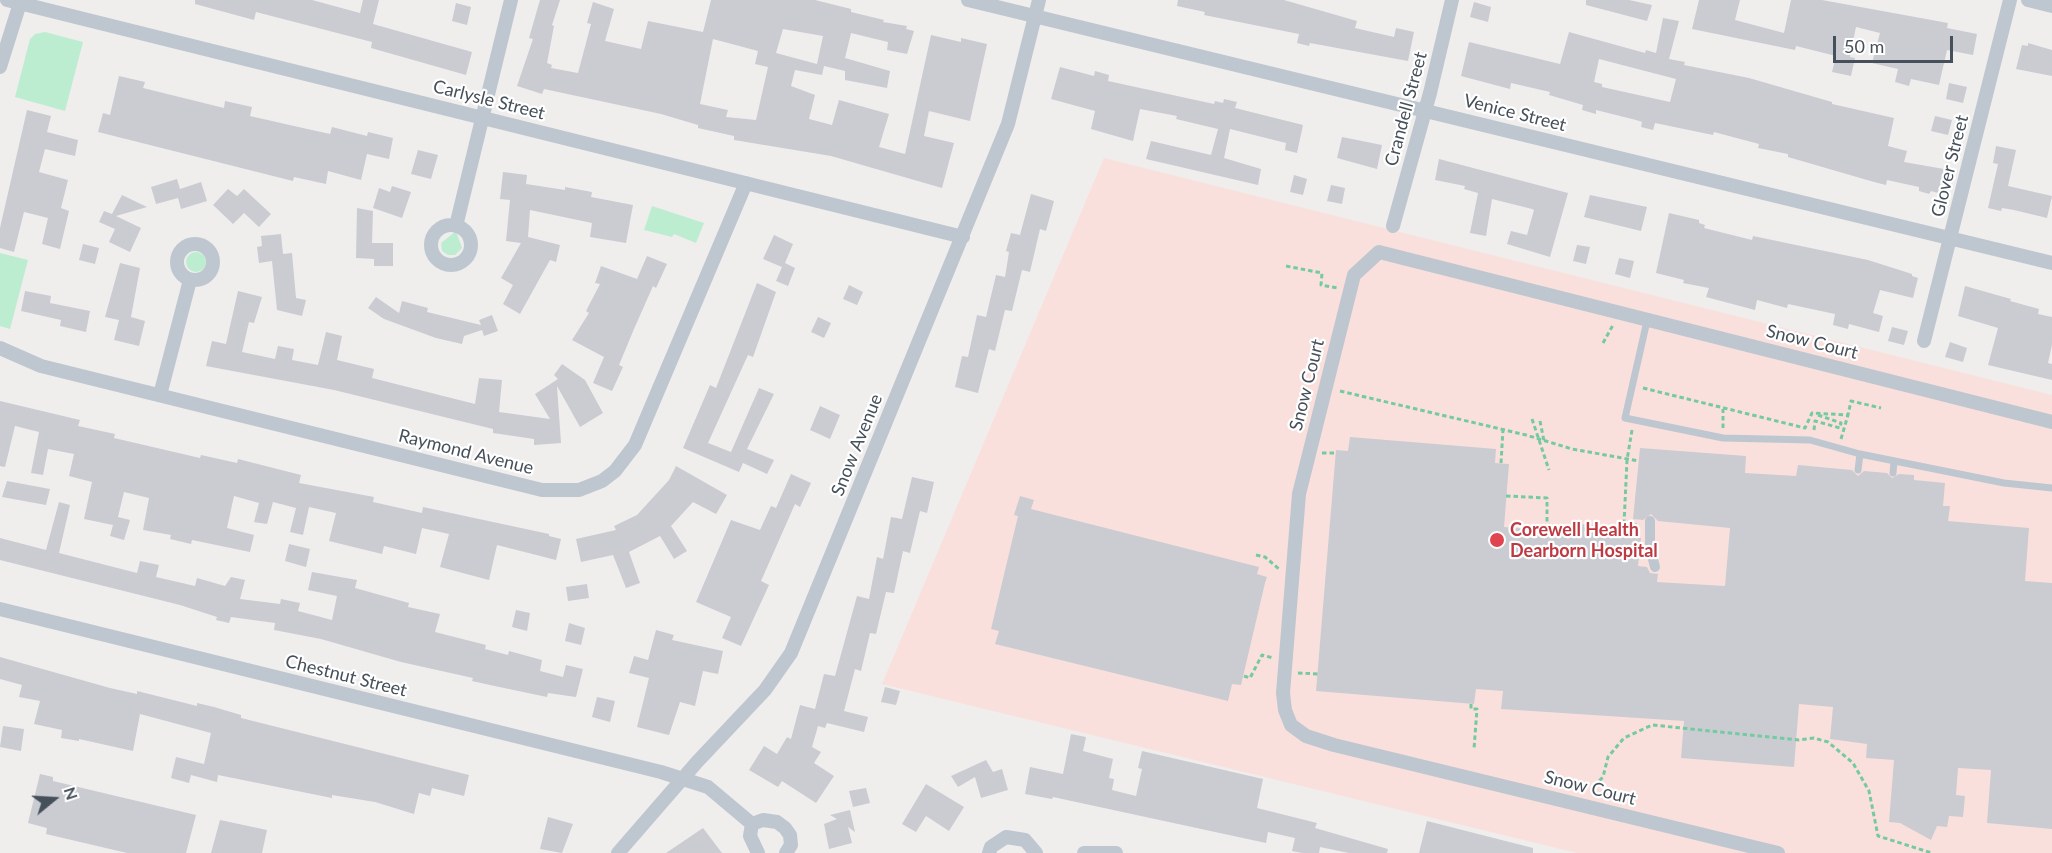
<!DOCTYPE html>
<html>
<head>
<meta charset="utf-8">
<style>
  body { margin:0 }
  #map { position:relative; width:2052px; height:853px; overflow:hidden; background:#f0eded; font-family:Lato,sans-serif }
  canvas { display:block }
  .north { position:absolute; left:24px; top:769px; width:60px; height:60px; -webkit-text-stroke:4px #fff; paint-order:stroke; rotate:72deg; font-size:16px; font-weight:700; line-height:24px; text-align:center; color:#46505a }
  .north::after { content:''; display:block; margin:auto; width:21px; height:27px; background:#46505a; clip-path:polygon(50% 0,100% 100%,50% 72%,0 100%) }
  .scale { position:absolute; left:1833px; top:36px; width:120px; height:27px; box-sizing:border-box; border:3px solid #46505a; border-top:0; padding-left:8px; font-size:18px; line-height:21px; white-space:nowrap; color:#46505a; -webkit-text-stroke:4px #fff; paint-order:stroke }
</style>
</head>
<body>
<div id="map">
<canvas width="2052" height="853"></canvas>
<div class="north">N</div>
<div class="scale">50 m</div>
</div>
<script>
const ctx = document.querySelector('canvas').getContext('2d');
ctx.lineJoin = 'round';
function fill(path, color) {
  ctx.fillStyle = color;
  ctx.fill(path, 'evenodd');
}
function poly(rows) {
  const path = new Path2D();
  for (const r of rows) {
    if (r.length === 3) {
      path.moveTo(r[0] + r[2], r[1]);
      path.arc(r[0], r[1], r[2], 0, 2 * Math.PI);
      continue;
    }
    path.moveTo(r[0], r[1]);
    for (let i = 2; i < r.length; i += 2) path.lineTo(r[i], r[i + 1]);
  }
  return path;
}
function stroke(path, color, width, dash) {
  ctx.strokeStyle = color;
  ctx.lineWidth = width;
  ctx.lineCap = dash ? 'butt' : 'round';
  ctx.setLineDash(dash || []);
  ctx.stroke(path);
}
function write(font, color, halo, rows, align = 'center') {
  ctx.font = font + ' Lato,sans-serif';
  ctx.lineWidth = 4.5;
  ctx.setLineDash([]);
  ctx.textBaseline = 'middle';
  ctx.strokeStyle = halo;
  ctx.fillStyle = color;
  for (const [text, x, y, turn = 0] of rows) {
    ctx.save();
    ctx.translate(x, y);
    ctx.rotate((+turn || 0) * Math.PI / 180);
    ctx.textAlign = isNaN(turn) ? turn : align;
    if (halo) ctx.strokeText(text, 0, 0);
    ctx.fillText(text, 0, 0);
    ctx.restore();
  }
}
fill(poly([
  [1104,158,2052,395,2052,853,1577,853,882,684]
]), '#fae0dd');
fill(poly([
  [45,32,83,42,65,111,15,97,30,39,35,34],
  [652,206,704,223,696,243,674,234,672,237,644,230],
  [456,231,462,248,455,255,448,255,442,251,441,243],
  [196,262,10],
  [0,253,28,260,10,329,0,326]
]), '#bcedd0');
fill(poly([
  [195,0,312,0,360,13,363,0,379,0,373,24,472,52,466,75,371,48,372,42,256,12,254,20,195,4],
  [540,0,560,0,552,25,554,26,547,63,552,65,551,68,578,73,591,24,587,23,593,2,614,9,605,41,641,49,648,21,703,32,711,0,815,0,851,9,851,12,884,20,883,22,907,26,906,29,914,31,907,54,887,50,888,42,851,33,845,58,890,71,887,88,845,80,845,71,824,66,822,75,795,70,791,86,815,95,809,119,832,125,839,100,889,114,879,147,905,154,931,35,961,42,961,38,987,44,970,121,929,111,924,136,954,143,942,188,831,156,734,140,734,136,698,128,698,125,661,114,544,89,542,94,517,86,533,39,529,38],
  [783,29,823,36,817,64,776,53],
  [713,39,758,51,755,64,768,67,756,120,726,117,728,110,700,104],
  [1178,0,1284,0,1357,21,1355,28,1394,37,1396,28,1414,32,1408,61,1310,43,1309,46,1297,43,1299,34,1204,15,1205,12,1177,6],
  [1586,0,1629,0,1652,5,1647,21,1586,5],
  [1699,0,1740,0,1735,20,1784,33,1791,0,1822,0,1948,23,1947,28,1977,34,1973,55,1947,50,1939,85,1911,79,1909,86,1895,82,1898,69,1872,63,1880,33,1856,27,1850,57,1855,58,1851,76,1832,72,1836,56,1796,46,1795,50,1692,29],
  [1474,2,1491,7,1488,22,1470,17],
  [456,3,471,7,467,25,452,21],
  [1663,18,1679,21,1669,59,1685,62,1684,65,1749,78,1832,102,1832,104,1894,118,1888,146,1907,151,1904,162,1944,169,1938,193,1931,191,1929,194,1919,191,1919,187,1887,180,1886,185,1874,182,1788,157,1788,154,1758,148,1759,144,1714,132,1713,135,1655,123,1653,130,1641,127,1642,122,1636,120,1596,110,1596,114,1582,110,1583,105,1549,95,1550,92,1511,83,1510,89,1461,76,1469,42,1560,64,1569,32,1645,53,1646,50,1656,53],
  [1599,59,1676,79,1670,102,1602,87,1602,84,1594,82],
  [2028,43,2052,50,2052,76,2016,69,2022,45,2028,46],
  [1060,67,1094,76,1095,71,1109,75,1108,81,1214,104,1215,101,1223,103,1224,99,1237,102,1235,108,1303,125,1297,153,1285,150,1286,143,1230,129,1224,158,1261,169,1258,185,1146,159,1151,141,1211,155,1218,129,1176,119,1177,116,1140,109,1133,141,1091,129,1095,111,1051,99],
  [119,76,145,82,143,88,224,108,225,101,252,107,250,116,294,126,330,134,332,127,367,136,368,132,393,138,389,159,367,154,361,180,328,171,326,184,294,177,293,181,98,132,103,113,110,115],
  [1949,83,1967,87,1963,103,1946,99],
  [27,110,51,116,47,132,78,140,75,156,45,149,39,172,68,180,61,208,69,211,60,249,42,244,48,218,24,212,14,252,0,248,0,228],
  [1935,116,1952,120,1948,135,1931,131],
  [1342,137,1382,145,1377,169,1337,158],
  [1996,146,2016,150,2008,186,2052,196,2047,218,2014,210,2002,208,2001,211,1988,208,1998,164,1993,163],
  [418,150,438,155,431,179,411,174],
  [1439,159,1568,193,1550,257,1507,244,1511,231,1527,235,1534,210,1532,209,1492,199,1486,236,1470,233,1478,193,1464,189,1465,186,1435,180],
  [503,172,527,175,526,184,565,190,565,187,592,192,591,197,633,205,626,243,590,237,592,223,530,210,528,237,560,245,556,262,550,260,520,314,503,304,513,285,501,278,521,243,506,241,510,200,500,199],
  [1294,175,1307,179,1303,195,1290,192],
  [177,179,180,189,201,182,207,201,181,209,178,198,156,204,151,187],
  [1331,185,1345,188,1342,204,1327,201],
  [392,186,411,192,402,218,373,208,379,188,390,192],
  [228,189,237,196,244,189,271,214,259,227,244,213,233,224,213,205],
  [1031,194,1054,201,1046,231,1040,229,1030,272,1022,270,1012,311,1005,310,995,351,989,349,978,393,955,387,962,356,968,357,977,315,986,317,996,275,1005,277,1009,252,1006,251,1011,233,1020,235],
  [122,195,147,207,116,216,141,228,130,252,109,242,115,229,99,222,104,211,112,214],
  [1590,195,1647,207,1641,231,1584,217],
  [357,208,373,211,372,243,393,243,393,266,374,266,374,259,356,258],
  [1669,213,1699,220,1699,223,1705,225,1704,228,1752,240,1753,236,1868,260,1912,274,1912,276,1918,278,1913,298,1880,290,1873,313,1883,316,1879,332,1849,324,1848,329,1833,325,1835,314,1788,304,1787,308,1757,300,1755,310,1706,297,1709,288,1683,283,1684,280,1656,273],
  [281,234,283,254,292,253,296,298,306,300,302,316,277,310,272,261,259,263,257,247,262,246,261,236],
  [774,235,793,244,785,263,795,268,788,286,776,281,782,267,763,259],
  [83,244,99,248,95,264,79,260],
  [1577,245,1590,247,1586,264,1573,261],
  [647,256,667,264,656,288,653,286,634,329,619,365,623,367,612,391,593,383,604,357,572,340,589,313,586,311,600,284,595,283,601,266,637,279],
  [1619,258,1634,261,1630,278,1615,274],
  [120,263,140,268,131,317,145,321,139,346,114,340,119,320,105,317],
  [757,283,776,292,753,357,748,355,708,443,731,452,759,388,774,394,747,449,774,460,767,474,743,463,739,472,683,448,710,385,716,388],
  [849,285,863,292,857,305,843,299],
  [1965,286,2011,299,2010,301,2039,309,2038,314,2052,317,2052,345,2048,363,2052,364,2052,380,1988,365,1998,328,1958,316],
  [25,291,51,296,50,303,90,311,86,332,60,326,61,320,21,311],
  [238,291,262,297,254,323,249,322,242,352,275,359,278,346,294,349,292,360,318,365,326,332,342,336,337,360,374,369,372,378,475,404,479,378,502,380,499,412,550,419,535,394,558,379,554,375,562,364,585,380,603,413,580,427,557,386,561,443,534,445,534,439,493,433,493,429,334,390,206,366,212,341,226,344],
  [376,297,399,313,402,301,428,308,427,312,481,325,479,320,492,315,498,331,484,336,482,330,464,336,462,344,436,338,384,319,368,308],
  [818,317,831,323,824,338,811,332],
  [1892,327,1908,331,1904,345,1888,341],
  [1950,342,1967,348,1963,362,1945,357],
  [0,401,80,420,78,426,115,434,114,438,200,458,201,455,237,463,238,459,301,475,299,483,374,497,373,502,422,513,423,507,549,534,549,536,561,539,556,560,497,545,489,580,440,567,449,534,422,528,416,554,384,546,382,554,329,541,336,513,309,507,303,535,290,532,296,508,273,502,267,524,254,522,259,503,234,496,227,528,254,535,250,552,192,540,191,544,170,539,171,535,143,530,149,498,124,492,118,517,130,520,124,540,110,536,113,525,84,519,92,482,69,476,74,454,48,449,43,475,31,473,39,432,15,426,5,467,0,466],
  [820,406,840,415,830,439,810,430],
  [1350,437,1496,449,1495,463,1509,464,1504,527,1571,532,1572,525,1588,524,1596,526,1595,534,1641,538,1638,566,1647,567,1650,573,1658,574,1657,582,1725,586,1730,528,1658,521,1651,514,1643,520,1633,519,1640,448,1746,456,1745,473,1796,476,1798,465,1852,470,1858,476,1864,471,1887,473,1892,478,1899,474,1914,475,1914,480,1945,483,1943,506,1950,506,1948,521,2029,528,2025,581,2052,583,2052,829,1987,823,1991,770,1958,768,1956,795,1965,796,1963,817,1949,816,1947,827,1937,826,1931,840,1900,823,1889,822,1894,760,1866,758,1867,744,1830,739,1833,707,1799,704,1794,767,1681,758,1684,721,1501,709,1503,691,1476,689,1474,704,1316,691,1336,450,1348,451],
  [676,466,727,495,716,514,693,502,671,526,687,551,674,559,660,536,629,552,640,583,626,588,613,555,581,562,576,539,616,530,614,526,637,515,669,480],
  [791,474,811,483,800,507,795,504,761,581,769,585,741,646,722,638,731,617,696,602,731,520,760,530,771,506,776,508],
  [912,477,934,482,927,513,920,511,910,553,903,551,894,593,886,592,876,634,870,633,861,671,855,669,844,711,868,717,864,732,827,723,825,728,818,726,812,747,821,752,814,763,834,776,816,803,782,781,778,787,749,770,764,746,777,754,787,737,791,739,800,705,815,709,824,674,835,676,857,596,869,599,877,557,883,559,891,517,902,519],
  [7,481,50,489,46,505,2,497],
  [1020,496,1034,500,1031,509,1259,567,1257,574,1267,577,1265,583,1241,685,1232,684,1228,701,995,644,999,631,991,629,1018,516,1014,515],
  [59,502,70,505,59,553,137,573,140,561,159,565,156,577,195,586,197,578,225,586,231,577,245,580,240,599,280,604,281,599,300,603,298,611,332,620,337,596,308,590,312,572,357,580,355,588,409,603,408,607,440,614,435,632,486,645,485,649,508,655,509,651,542,660,540,671,563,677,566,665,583,669,576,697,548,693,547,697,490,685,472,681,473,678,401,662,321,639,274,630,275,623,231,617,229,623,216,620,217,617,180,605,0,560,0,538,46,550],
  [289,544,310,549,306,567,285,561],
  [587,584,589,598,568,601,566,587],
  [516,610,530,613,527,631,512,627],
  [569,623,585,628,581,645,565,641],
  [656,630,674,635,672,640,723,651,718,674,703,671,695,706,680,702,669,735,637,727,649,678,629,673,634,656,648,660],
  [0,657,110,688,137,694,137,691,197,706,197,703,214,707,241,715,241,718,469,775,464,796,432,788,430,796,419,793,414,814,375,802,332,795,332,798,218,775,217,782,191,775,189,783,171,778,176,757,204,764,211,733,140,714,133,751,79,739,79,741,61,738,62,730,34,724,40,701,19,697,22,685,0,679],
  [885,687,900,691,896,705,881,702],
  [597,697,615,701,610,722,592,717],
  [3,726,24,729,21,751,0,747],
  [1071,734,1086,737,1083,751,1113,759,1109,778,1114,779,1112,790,1136,796,1142,769,1138,768,1142,751,1263,779,1257,808,1317,823,1315,828,1388,849,1387,853,1349,853,1320,847,1319,853,1302,853,1292,851,1295,838,1268,832,1266,843,1053,797,1052,799,1025,794,1030,767,1063,774],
  [986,760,993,772,1002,769,1008,790,981,798,975,777,958,787,951,776],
  [40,774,53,777,53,781,196,815,186,853,127,853,46,834,47,828,28,823],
  [926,784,964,807,949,831,926,816,916,832,902,824],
  [866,788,870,803,853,807,849,791],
  [850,810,855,832,848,827,852,843,829,849,824,824,837,819,830,815],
  [548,817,573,824,562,853,540,849],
  [220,820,267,830,262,853,211,853],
  [1427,821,1533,848,1533,853,1419,853],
  [703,828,722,853,666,853]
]), '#caccd2');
stroke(poly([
  [501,104,509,104],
  [1286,266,1322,273,1321,285,1338,288],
  [1603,343,1613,325],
  [1643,388,1805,428,1812,413,1848,415,1851,401,1881,408],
  [1340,391,1526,435,1572,449,1639,461],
  [1532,419,1549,470],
  [1540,421,1544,441],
  [1723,428,1723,409],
  [1632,430,1627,460,1624,524,1637,525],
  [1814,430,1815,421,1840,428,1841,423,1815,414],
  [1841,439,1848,415],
  [1322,453,1335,453],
  [1501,463,1503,429],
  [1506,496,1547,498,1547,522,1550,527,1613,531,1624,524],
  [1256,555,1265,557,1279,569],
  [1298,673,1318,674],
  [1244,676,1250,678,1262,655,1273,658],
  [1471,704,1471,709,1477,709,1474,749],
  [1593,793,1593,787,1603,777,1608,757,1624,738,1652,725,1799,740,1814,738,1828,742,1853,763,1869,791,1878,836,1932,853]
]), '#75caa2', 3, [4.5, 3]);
stroke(poly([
  [1647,321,1625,418,1723,438,1810,440,1860,454,2004,483,2052,488],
  [1858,470,1860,454],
  [1893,473,1894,461]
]), '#bec7cf', 7);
stroke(poly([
  [1650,521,1650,548,1655,567]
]), '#bec7cf', 10);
stroke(poly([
  [7,0,963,237],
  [968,0,2052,263],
  [2028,0,2052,6],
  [0,67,21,0],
  [451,245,20],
  [456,226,511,0],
  [1393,226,1430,93,1452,0],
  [195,262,18],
  [1924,341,2010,0],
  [0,348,41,366,542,490,579,490,602,481,615,471,635,445,746,183],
  [160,395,190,280],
  [0,609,661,772,708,787,752,824],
  [752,824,763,820,777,822,785,828,790,835,791,845,786,853],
  [752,824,750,836,758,853],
  [618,853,697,762,765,690,791,653,1008,124,1039,0],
  [989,853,991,847,1006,837,1025,840,1036,853],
  [1084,853,1116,853],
  [1778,853,1334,745,1306,736,1291,725,1285,710,1283,693,1299,494,1354,275,1379,252,2052,422]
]), '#bec7cf', 14);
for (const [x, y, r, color] of [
  [1497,540,8,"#e0444e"]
]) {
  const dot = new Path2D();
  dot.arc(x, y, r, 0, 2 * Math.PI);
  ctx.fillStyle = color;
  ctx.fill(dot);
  stroke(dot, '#fff', 2);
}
write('18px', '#46505a', '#fff', [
  ["Carlysle Street",489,100,14],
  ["Crandell Street",1406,109,-75],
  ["Venice Street",1515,113,14],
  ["Glover Street",1950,166,-76],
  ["Snow Court",1812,342,14],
  ["Snow Court",1307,385,-76],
  ["Snow Avenue",857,445,-68],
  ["Raymond Avenue",466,452,14],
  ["Chestnut Street",346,676,14],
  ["Snow Court",1590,788,14]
]);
write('bold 18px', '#be3a42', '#fff', [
  ["Corewell Health",1510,530],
  ["Dearborn Hospital",1510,551]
], 'left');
</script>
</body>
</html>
